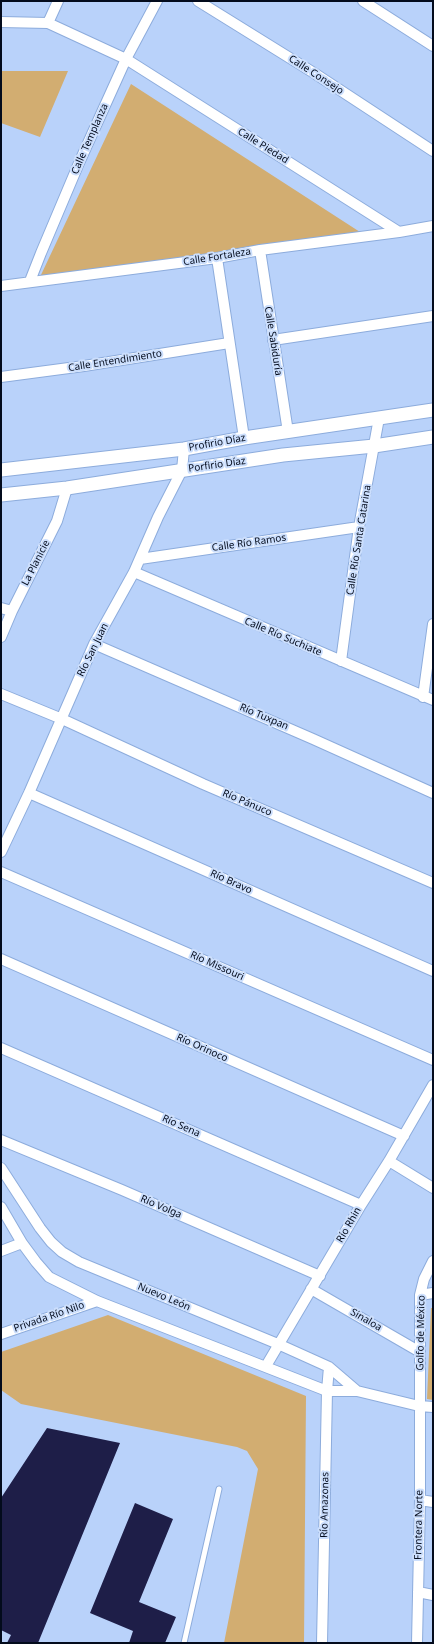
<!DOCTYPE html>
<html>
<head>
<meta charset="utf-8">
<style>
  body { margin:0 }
  #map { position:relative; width:434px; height:1644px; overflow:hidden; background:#b9d2fa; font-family:"Noto Sans",sans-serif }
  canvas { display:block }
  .frame { position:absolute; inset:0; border:2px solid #030b1c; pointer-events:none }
</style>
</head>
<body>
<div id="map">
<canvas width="434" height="1644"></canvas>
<div class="frame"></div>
</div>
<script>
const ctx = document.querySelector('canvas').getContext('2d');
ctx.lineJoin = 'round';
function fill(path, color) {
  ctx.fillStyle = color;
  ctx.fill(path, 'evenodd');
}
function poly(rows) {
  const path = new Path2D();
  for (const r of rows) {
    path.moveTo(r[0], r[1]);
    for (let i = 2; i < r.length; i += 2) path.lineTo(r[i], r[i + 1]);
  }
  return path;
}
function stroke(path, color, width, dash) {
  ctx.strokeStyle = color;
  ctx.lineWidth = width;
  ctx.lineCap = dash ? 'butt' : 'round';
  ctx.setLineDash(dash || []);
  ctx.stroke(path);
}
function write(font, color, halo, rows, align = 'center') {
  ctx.font = font + ' "Noto Sans",sans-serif';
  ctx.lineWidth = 4;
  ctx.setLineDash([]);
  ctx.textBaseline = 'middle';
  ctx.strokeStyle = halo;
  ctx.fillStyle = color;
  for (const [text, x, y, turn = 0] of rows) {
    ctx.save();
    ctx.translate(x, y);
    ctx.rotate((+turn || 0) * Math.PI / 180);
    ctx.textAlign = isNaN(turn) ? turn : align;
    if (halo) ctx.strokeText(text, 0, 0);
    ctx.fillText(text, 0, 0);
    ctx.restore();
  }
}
fill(poly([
  [1,71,68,71,40,137,1,123],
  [131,84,360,232,40,277],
  [431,1308,433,1308,433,1400,427,1399],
  [108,1315,306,1396,304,1643,224,1643,258,1469,247,1451,237,1447,21,1404,1,1390,1,1352]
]), '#d2ad71');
fill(poly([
  [47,1428,120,1443,38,1643,7,1643,11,1635,1,1630,1,1498],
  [135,1503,173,1519,139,1602,176,1617,165,1643,129,1643,133,1631,90,1613]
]), '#1e1e48');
const service = poly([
  [184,1643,219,1489]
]);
const minor = poly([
  [198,1,314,73,433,151],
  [363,1,433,46],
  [1,22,48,23,126,59,399,232],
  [48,23,58,1],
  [260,250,288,432],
  [217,258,244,438],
  [30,281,41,253,79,163,126,59,157,1],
  [1,286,217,258,260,250,399,232,433,226],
  [273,340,433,316],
  [1,377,84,366,229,343],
  [140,559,359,527],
  [134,572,433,700],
  [1,608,12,611],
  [1,637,12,611,57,521,67,488],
  [94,644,313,739,433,793],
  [341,661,359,527,379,418],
  [1,694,62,719,203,784,433,883],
  [423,697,433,624],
  [29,793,433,971],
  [1,852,29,793,94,644,134,572,158,517,182,470,184,449],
  [1,872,433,1060],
  [1,959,404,1136],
  [1,1048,361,1205],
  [1,1140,122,1190,320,1276],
  [389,1161,433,1188],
  [1,1168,40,1228,51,1242,62,1252,79,1262,278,1344,329,1367,357,1391],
  [1,1207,22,1243,36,1262,49,1277,97,1301,327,1391,357,1391,419,1406,433,1407],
  [1,1251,22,1243],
  [311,1289,420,1352],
  [420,1295,433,1293],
  [1,1334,97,1301],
  [266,1366,361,1205,389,1161,433,1085],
  [420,1500,433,1502],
  [418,1592,433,1595],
  [322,1643,327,1391,329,1367],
  [417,1643,420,1500,420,1295,424,1279,433,1261]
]);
const tertiary = poly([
  [1,470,184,449,244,438,433,410],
  [1,495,67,488,283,455,374,446,433,437]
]);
stroke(service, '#8dacdc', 7);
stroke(minor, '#8dacdc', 12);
stroke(tertiary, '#8dacdc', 15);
stroke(service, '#fff', 5);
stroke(minor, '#fff', 10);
stroke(tertiary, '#fff', 13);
write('10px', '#030b1c', '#ccdffd', [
  ["Calle Consejo",316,75,33],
  ["Calle Templanza",90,139,-66],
  ["Calle Piedad",263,146,32],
  ["Calle Fortaleza",217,257,-9],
  ["Calle Sabiduría",273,341,81],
  ["Calle Entendimiento",115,361,-9],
  ["Profirio Díaz",217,443,-10],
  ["Porfirio Díaz",217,465,-8],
  ["Calle Río Santa Catarina",359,540,-81],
  ["Calle Río Ramos",249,543,-8],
  ["La Planicie",36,563,-63],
  ["Calle Río Suchiate",283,637,23],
  ["Río San Juan",93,650,-64],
  ["Río Tuxpan",264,717,23],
  ["Río Pánuco",247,803,23],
  ["Río Bravo",231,882,24],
  ["Río Missouri",217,966,24],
  ["Río Orinoco",202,1048,24],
  ["Río Sena",181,1126,24],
  ["Río Volga",161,1207,23],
  ["Río Rhin",349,1225,-60],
  ["Nuevo León",164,1297,23],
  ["Privada Río Nilo",49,1317,-19],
  ["Sinaloa",366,1320,30],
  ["Golfo de México",421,1333,-89],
  ["Río Amazonas",325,1505,-89],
  ["Frontera Norte",419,1525,-89]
]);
</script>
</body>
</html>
